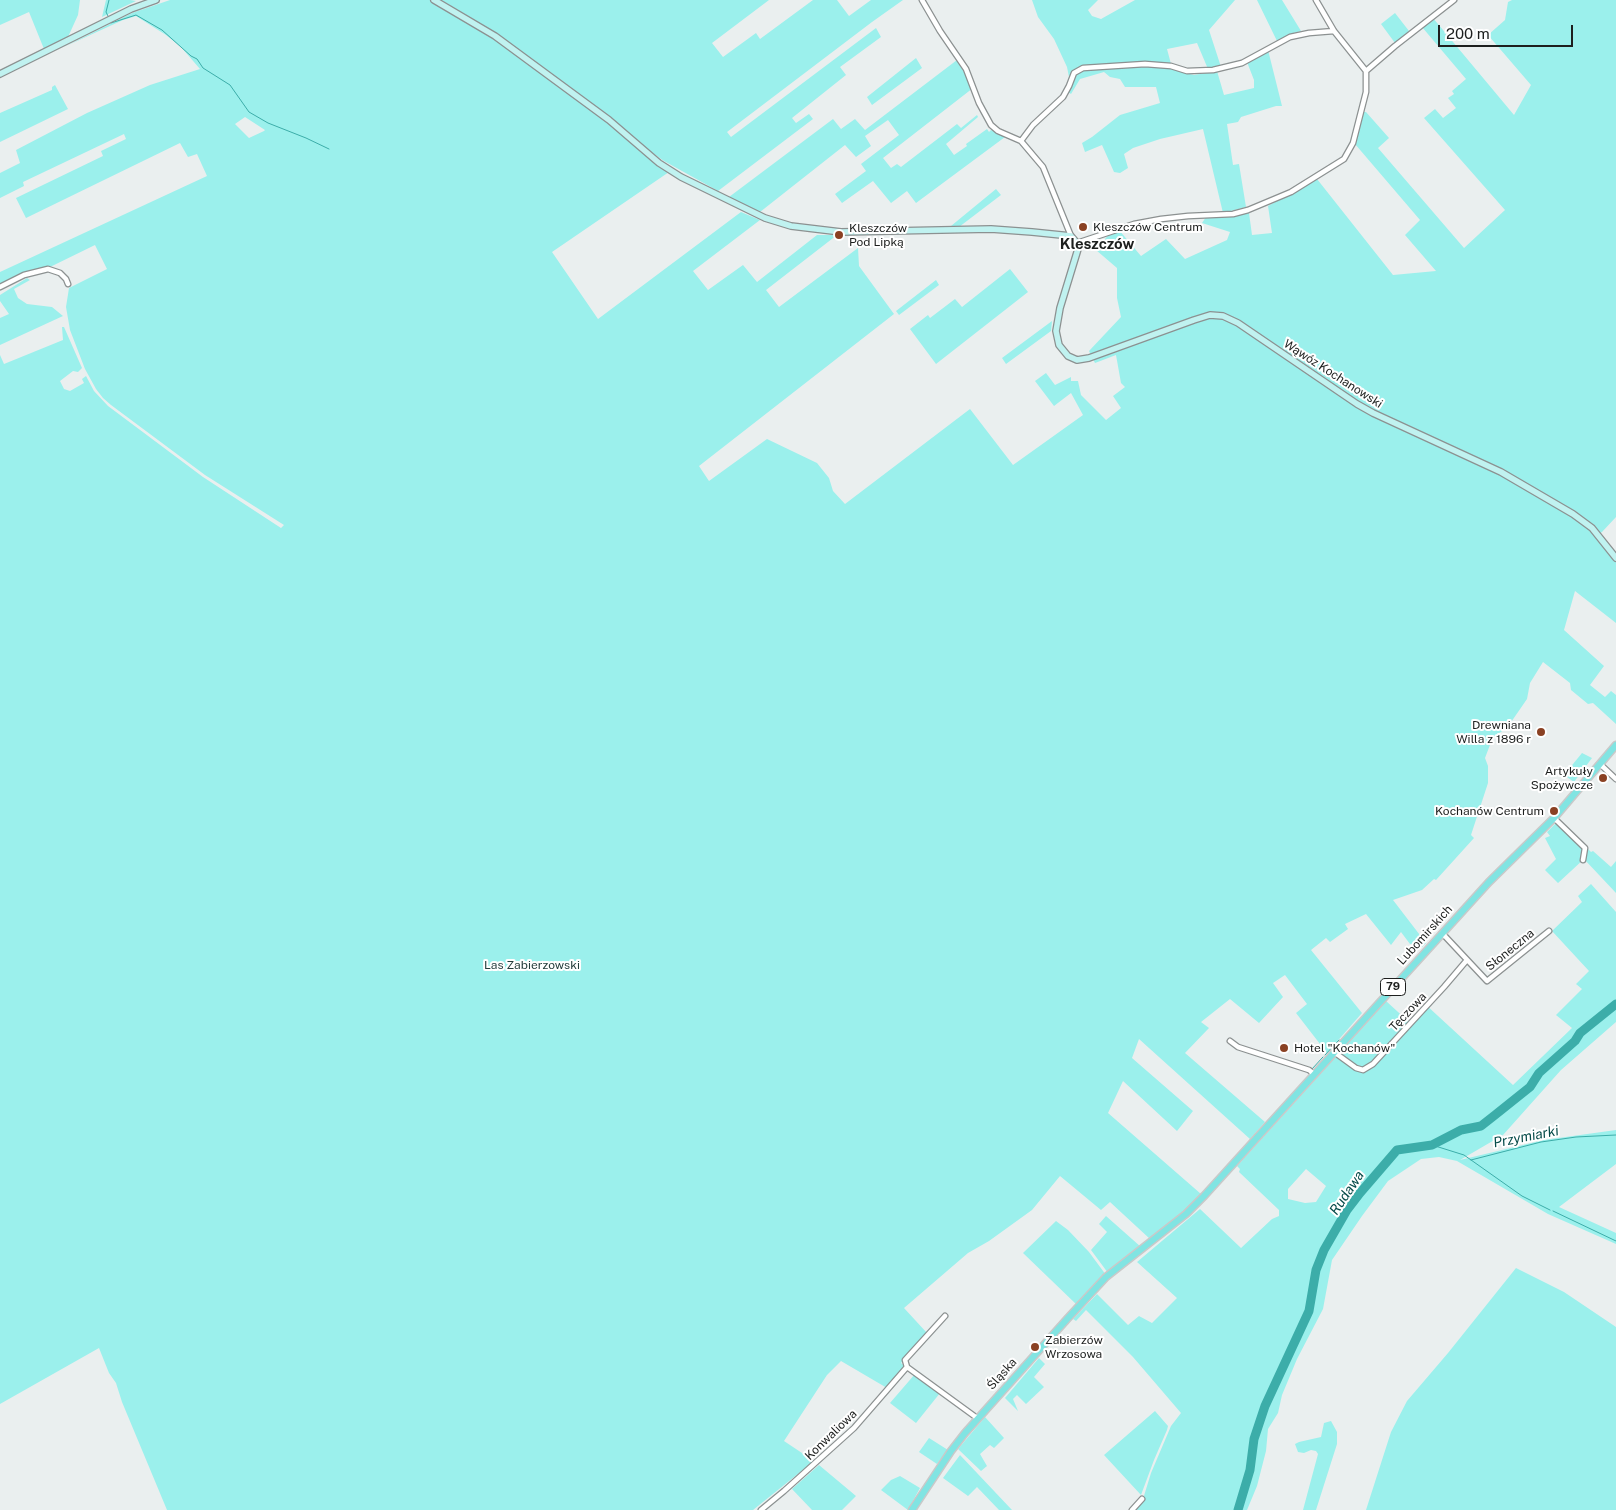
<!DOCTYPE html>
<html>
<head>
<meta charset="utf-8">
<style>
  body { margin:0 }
  #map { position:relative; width:1616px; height:1510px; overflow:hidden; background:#eaefef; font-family:"Public Sans",sans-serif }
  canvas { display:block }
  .scale { position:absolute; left:1438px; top:25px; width:135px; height:22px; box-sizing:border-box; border:2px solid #1d1f1e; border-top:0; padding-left:6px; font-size:15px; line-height:18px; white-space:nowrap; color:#1d1f1e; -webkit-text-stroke:4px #fff; paint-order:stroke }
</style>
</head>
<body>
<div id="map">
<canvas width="1616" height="1510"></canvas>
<div class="scale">200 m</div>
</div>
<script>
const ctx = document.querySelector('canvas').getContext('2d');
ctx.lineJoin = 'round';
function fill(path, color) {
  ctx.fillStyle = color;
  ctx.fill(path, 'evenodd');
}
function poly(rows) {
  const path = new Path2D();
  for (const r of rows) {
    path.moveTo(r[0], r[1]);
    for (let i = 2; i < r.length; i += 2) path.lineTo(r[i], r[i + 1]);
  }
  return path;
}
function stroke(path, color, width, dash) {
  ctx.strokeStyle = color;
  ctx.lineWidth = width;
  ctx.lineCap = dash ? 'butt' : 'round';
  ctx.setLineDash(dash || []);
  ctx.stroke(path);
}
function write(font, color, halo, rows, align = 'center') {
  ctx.font = font + ' "Public Sans",sans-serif';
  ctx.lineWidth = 4;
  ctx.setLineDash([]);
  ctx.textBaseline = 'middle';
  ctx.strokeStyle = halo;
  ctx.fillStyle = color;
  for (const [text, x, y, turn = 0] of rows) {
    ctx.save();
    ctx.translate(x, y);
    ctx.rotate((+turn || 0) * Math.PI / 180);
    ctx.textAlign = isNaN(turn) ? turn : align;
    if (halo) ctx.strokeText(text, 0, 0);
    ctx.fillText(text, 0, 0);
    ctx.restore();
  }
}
fill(poly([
  [0,0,80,0,78,15,68,37,44,49,29,12,0,25],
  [106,0,130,0,136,1,102,17],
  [170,0,430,0,494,37,607,121,669,172,552,252,598,319,741,212,760,220,693,271,708,290,743,265,757,282,817,235,837,235,766,290,779,307,858,248,859,266,894,314,699,466,709,481,767,439,817,463,829,478,833,491,845,504,970,409,1013,465,1083,415,1071,393,1054,406,1035,381,1046,373,1055,385,1071,377,1071,381,1078,381,1081,395,1106,420,1121,408,1113,396,1125,387,1121,383,1116,355,1095,363,1089,351,1121,317,1117,298,1117,268,1096,250,1110,233,1119,230,1141,256,1166,239,1185,259,1227,240,1230,232,1202,223,1206,217,1237,215,1249,213,1252,235,1272,233,1268,206,1317,179,1393,275,1436,271,1405,235,1420,220,1355,144,1362,112,1366,112,1389,138,1378,148,1464,248,1505,210,1424,118,1435,109,1443,118,1456,108,1448,98,1454,94,1452,91,1466,79,1422,27,1433,18,1514,115,1531,85,1488,35,1505,20,1508,2,1512,0,1616,0,1616,517,1602,532,1596,536,1616,561,1616,623,1575,591,1564,630,1604,666,1590,685,1605,697,1611,691,1616,695,1616,724,1593,703,1588,704,1571,690,1570,683,1543,662,1530,683,1527,699,1507,728,1493,737,1485,758,1488,766,1488,783,1471,835,1474,838,1436,880,1434,879,1422,890,1393,900,1426,943,1422,947,1417,944,1410,944,1401,932,1391,945,1366,914,1345,924,1348,929,1330,942,1326,938,1311,950,1362,1013,1327,1053,1296,1013,1307,1004,1285,975,1273,983,1283,997,1259,1023,1230,999,1201,1022,1209,1028,1185,1053,1265,1122,1250,1139,1139,1039,1132,1058,1193,1111,1177,1131,1123,1081,1108,1113,1201,1194,1185,1210,1150,1239,1110,1202,1101,1210,1060,1176,1032,1210,989,1241,968,1253,904,1308,927,1333,901,1363,907,1368,887,1388,841,1361,827,1375,784,1441,814,1461,753,1510,167,1510,122,1402,116,1383,109,1373,99,1348,0,1404,0,355,4,364,63,340,62,327,64,327,82,368,78,372,73,371,60,381,64,389,70,391,84,383,82,379,86,376,94,391,108,406,203,477,281,528,284,525,205,475,111,405,103,398,96,389,85,369,70,330,66,307,69,288,107,269,95,245,48,268,36,269,25,273,0,285,0,272,207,176,197,154,188,157,180,143,26,218,16,198,103,156,101,151,126,139,124,134,23,182,24,186,0,198,0,173,20,163,16,150,87,113,150,85,200,69,181,47,166,35,136,16,123,20,64,47,132,13],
  [245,117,265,130,264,131,249,138,235,124],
  [441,0,769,0,712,43,723,57,756,33,760,39,813,0,837,0,849,16,871,0,903,0,872,22,727,132,731,137,876,28,881,37,840,67,846,75,792,118,796,123,809,114,813,119,718,191,664,161,647,149,610,117,496,33],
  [1032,0,1098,0,1088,10,1092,16,1101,19,1135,0,1235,0,1209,30,1221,67,1208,69,1197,43,1167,49,1171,64,1183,72,1194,75,1217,71,1224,95,1254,88,1254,80,1247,62,1268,50,1282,106,1276,106,1241,117,1238,122,1227,124,1233,165,1239,164,1246,207,1223,213,1203,129,1160,139,1133,148,1124,154,1128,168,1120,173,1114,172,1102,145,1085,152,1082,143,1092,137,1120,115,1160,103,1156,87,1125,87,1120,79,1110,77,1104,72,1080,79,1071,94,1065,90,1069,77,1067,67,1054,39,1038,17],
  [1257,0,1282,0,1301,31,1290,34,1277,41],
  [1395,13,1409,31,1395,43,1381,24],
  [916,58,922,68,872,105,867,97],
  [957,60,973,88,883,158,891,168,897,164,901,167,957,124,961,128,977,115,978,117,946,144,954,155,967,146,966,144,987,129,989,132,991,130,1005,137,916,203,907,191,891,203,873,181,842,203,835,194,866,171,861,164,899,135,888,120,865,136,871,146,856,157,845,145,760,212,729,197,833,119,841,129,855,119,865,130],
  [55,85,68,109,0,142,0,113,52,90,52,87],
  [996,189,1001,195,959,227,951,226],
  [1010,269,1028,292,936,364,910,329,928,315,930,318,955,299,962,307],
  [27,278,30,280,14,289,18,298,27,304,52,307,63,316,0,345,0,318,9,314,0,301,0,295],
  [936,280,939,285,899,315,896,311],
  [1052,321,1051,331,1006,364,1002,358],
  [1582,753,1592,758,1574,782,1564,775],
  [1559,820,1591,852,1593,851,1611,867,1616,861,1616,893,1584,859,1558,883,1545,870,1556,859,1545,838,1550,836,1547,832],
  [1591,884,1616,912,1616,1022,1561,1070,1503,1135,1460,1160,1544,1140,1616,1130,1616,1164,1559,1207,1616,1233,1616,1244,1548,1214,1457,1161,1439,1157,1421,1159,1388,1181,1362,1216,1332,1260,1323,1309,1297,1359,1282,1395,1278,1413,1268,1429,1266,1451,1257,1486,1247,1510,1136,1510,1143,1499,1151,1473,1171,1426,1181,1413,1133,1357,1086,1310,1076,1321,1073,1319,1097,1294,1128,1325,1139,1316,1152,1323,1177,1298,1137,1262,1200,1209,1241,1248,1272,1219,1279,1216,1279,1210,1239,1172,1240,1169,1237,1166,1386,1001,1409,1022,1425,1004,1513,1085,1572,1028,1556,1015,1582,989,1576,984,1589,971,1552,931,1582,902,1578,896],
  [1306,1169,1326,1186,1316,1202,1305,1203,1288,1199,1288,1189],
  [1106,1216,1141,1247,1108,1273,1091,1250,1107,1232,1099,1224],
  [1056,1221,1068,1230,1089,1252,1106,1275,1077,1305,1023,1253],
  [1516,1268,1564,1292,1616,1327,1616,1510,1366,1510,1391,1432,1407,1401,1448,1353],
  [1039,1358,1045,1364,1034,1377,1044,1387,1026,1404,1017,1395,1013,1399,1018,1411,1005,1398],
  [915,1374,940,1393,916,1423,890,1403],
  [1155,1411,1168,1426,1167,1430,1154,1460,1141,1495,1104,1455],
  [985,1417,1004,1438,994,1448,990,1445,980,1454,987,1466,981,1471,958,1449],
  [1331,1421,1337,1432,1337,1444,1316,1510,1303,1510,1318,1454,1316,1451,1311,1450,1304,1453,1298,1452,1295,1444,1299,1442,1321,1437,1324,1423],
  [929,1438,948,1450,937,1464,919,1452],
  [960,1455,1012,1510,999,1510,977,1487,968,1496,943,1478],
  [819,1465,856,1496,842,1510,812,1510,792,1489],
  [900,1476,920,1488,908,1510,881,1490,891,1480]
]), '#9bf0ec');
stroke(poly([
  [108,16,106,12,109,0],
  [111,23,136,15,162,30,191,56,197,59,203,68,230,85,249,112,268,123,306,138,329,149],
  [1325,1055,1339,1040],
  [1312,1069,1323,1057],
  [1432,1145,1464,1155,1522,1196,1550,1210],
  [1471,1160,1541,1142,1576,1137,1616,1135],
  [1553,1211,1616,1241]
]), '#3cada9', 1);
stroke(poly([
  [1238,1510,1250,1470,1254,1439,1265,1406,1309,1311,1316,1270,1324,1250,1347,1210,1360,1193,1397,1150,1432,1145,1461,1130,1481,1126,1495,1115,1530,1087,1539,1073,1575,1041,1580,1033,1616,1004]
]), '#3cada9', 9);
const street = poly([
  [922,0,940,31,966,69,979,103,991,125,998,131,1021,141,1043,167,1071,236],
  [1366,71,1395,46,1454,0],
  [1021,141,1033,125,1063,97,1069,86,1074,73,1083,68,1145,64,1171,66,1187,71,1213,70,1242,63,1290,37,1309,33,1334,31],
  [1077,243,1134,224,1161,219,1188,216,1233,214,1248,210,1291,192,1344,159,1353,143,1366,92,1366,71,1334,31,1316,0],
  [0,287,24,275,48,269,60,273,66,279,68,284],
  [1600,764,1616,779],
  [1554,818,1585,848,1583,860],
  [1442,933,1487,981,1549,931],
  [1230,1041,1238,1047,1309,1070,1314,1074],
  [1334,1052,1356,1068,1363,1070,1373,1064,1444,987,1467,960],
  [907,1367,977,1418],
  [761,1510,784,1491,854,1428,907,1367,905,1360,945,1316],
  [1132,1510,1142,1499]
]);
const secondary = poly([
  [434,0,495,36,609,120,659,163,681,177,765,218,791,226,841,232,991,229,1032,232,1071,236,1077,243,1078,249,1060,308,1056,331,1059,345,1068,356,1077,360,1089,358,1194,320,1210,315,1223,316,1238,323,1357,404,1373,413,1501,472,1573,514,1592,528,1616,558],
  [0,74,131,9,156,0]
]);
const primary = poly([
  [912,1510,951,1451,965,1433,1068,1318,1106,1277,1186,1214,1204,1196,1489,882,1554,818,1616,745]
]);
stroke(street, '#8c9191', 7);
stroke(secondary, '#8c9191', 8);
stroke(primary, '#c9c9c9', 9);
stroke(street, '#fff', 4.5);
stroke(secondary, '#c0f2f0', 5.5);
stroke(primary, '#81e4e2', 6);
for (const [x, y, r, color] of [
  [1083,227,5,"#8a4123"],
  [839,235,5,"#8a4123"],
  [1541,732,5,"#8a4123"],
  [1603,778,5,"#8a4123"],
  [1554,811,5,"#8a4123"],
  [1284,1048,5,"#8a4123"],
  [1035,1347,5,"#8a4123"]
]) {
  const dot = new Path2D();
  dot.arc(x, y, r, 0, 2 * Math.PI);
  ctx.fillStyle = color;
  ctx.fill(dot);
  stroke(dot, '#fff', 2);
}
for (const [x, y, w] of [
  [1393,987,25]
]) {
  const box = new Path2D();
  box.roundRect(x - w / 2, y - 8.5, w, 17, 4);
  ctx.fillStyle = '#fff';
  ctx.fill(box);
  stroke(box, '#1d1f1e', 1);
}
write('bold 11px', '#1d1f1e', null, [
  ["79",1393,987]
]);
write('12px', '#1d1f1e', '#fff', [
  ["Kleszczów Centrum",1093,227],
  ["Kleszczów",849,228],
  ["Pod Lipką",849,242],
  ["Drewniana",1531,725,"right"],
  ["Willa z 1896 r",1531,739,"right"],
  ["Artykuły",1593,771,"right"],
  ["Spożywcze",1593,785,"right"],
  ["Kochanów Centrum",1544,811,"right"],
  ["Hotel \"Kochanów\"",1294,1048],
  ["Zabierzów",1045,1340],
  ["Wrzosowa",1045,1354]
], 'left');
write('12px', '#1d1f1e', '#fff', [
  ["Wąwóz Kochanowski",1333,374,33],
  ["Lubomirskich",1425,935,-48],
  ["Słoneczna",1510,950,-39],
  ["Tęczowa",1408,1012,-47],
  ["Śląska",1002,1374,-48],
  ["Konwaliowa",831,1435,-44]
]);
write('12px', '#243d3c', '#fff', [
  ["Las Zabierzowski",532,965]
]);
write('italic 14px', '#064b49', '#fff', [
  ["Przymiarki",1526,1137,-11],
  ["Rudawa",1347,1193,-56]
]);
write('bold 15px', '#1d1f1e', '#fff', [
  ["Kleszczów",1097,244]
]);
</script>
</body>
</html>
